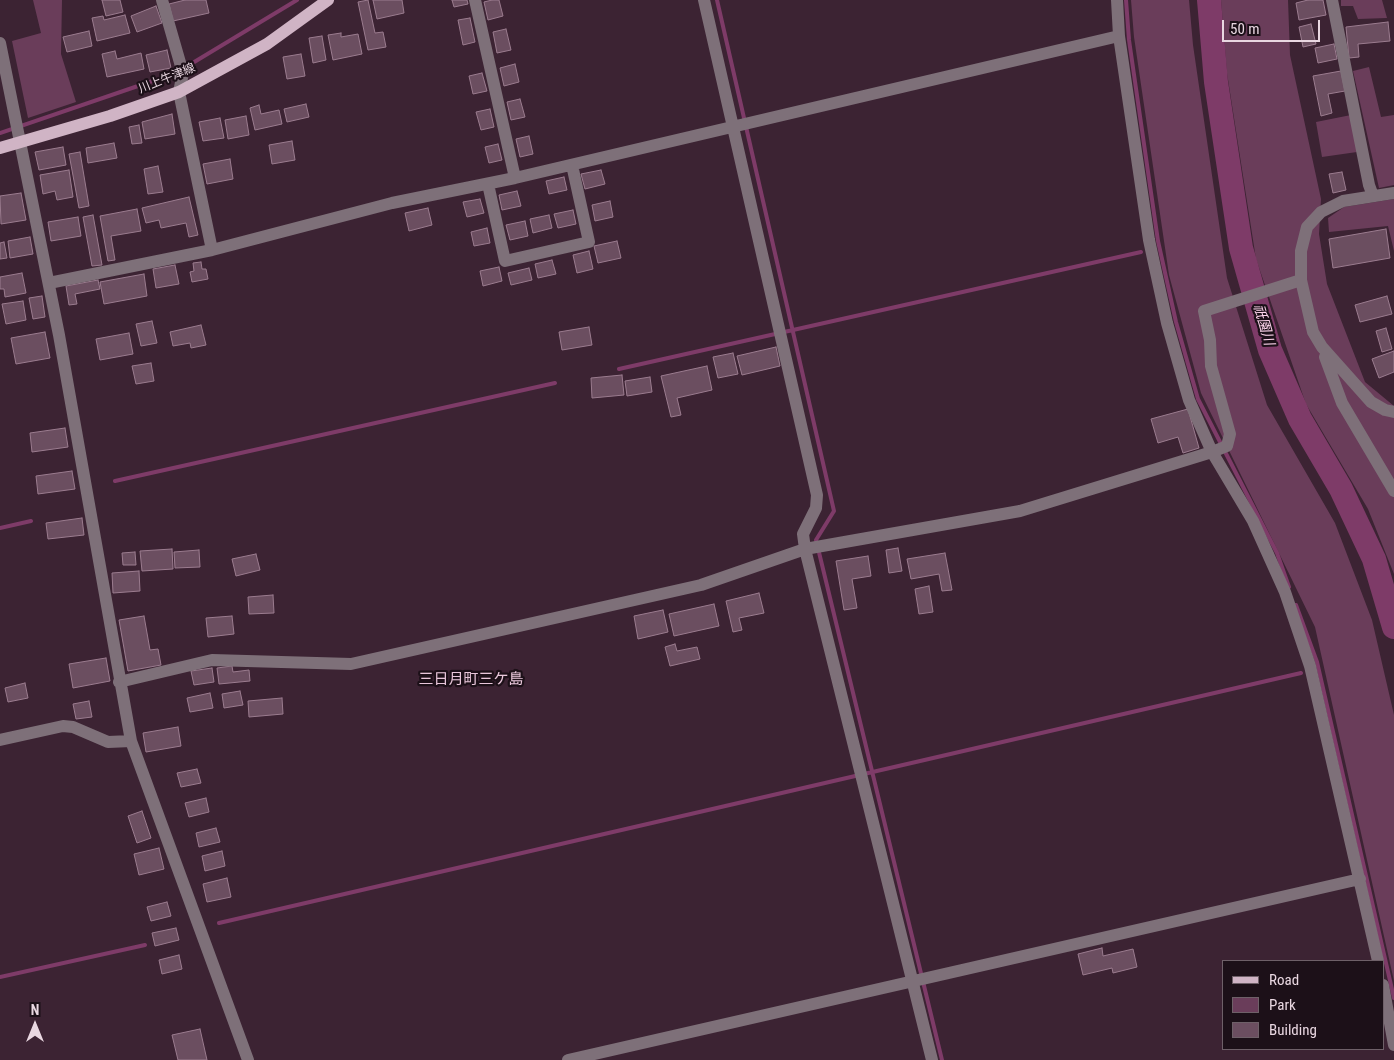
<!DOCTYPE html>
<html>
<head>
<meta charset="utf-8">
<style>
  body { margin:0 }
  #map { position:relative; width:1394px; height:1060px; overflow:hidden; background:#3c2333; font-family:"Roboto Condensed",sans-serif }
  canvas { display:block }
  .legend { position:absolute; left:1222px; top:960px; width:162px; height:90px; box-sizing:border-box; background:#1c1018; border:1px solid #6e6068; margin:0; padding:6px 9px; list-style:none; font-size:15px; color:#e9d7e1 }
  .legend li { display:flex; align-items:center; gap:10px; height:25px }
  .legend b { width:25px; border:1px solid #6e6068 }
  .north { position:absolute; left:10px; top:1000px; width:50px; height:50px; -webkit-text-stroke:4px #1c1018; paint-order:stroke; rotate:0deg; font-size:14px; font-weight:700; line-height:20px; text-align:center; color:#e9d7e1 }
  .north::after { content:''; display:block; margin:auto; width:18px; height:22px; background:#e9d7e1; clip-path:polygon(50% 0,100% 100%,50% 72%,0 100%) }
  .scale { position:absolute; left:1222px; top:20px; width:98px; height:22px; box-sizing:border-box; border:2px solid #e9d7e1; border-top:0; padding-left:6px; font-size:15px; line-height:18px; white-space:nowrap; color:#e9d7e1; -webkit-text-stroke:4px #1c1018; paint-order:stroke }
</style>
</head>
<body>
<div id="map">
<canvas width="1394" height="1060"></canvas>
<ul class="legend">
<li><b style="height:6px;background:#d0b4c5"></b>Road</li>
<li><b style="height:14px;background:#6a3d5a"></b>Park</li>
<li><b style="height:14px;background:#6b4e60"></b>Building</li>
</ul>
<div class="north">N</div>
<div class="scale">50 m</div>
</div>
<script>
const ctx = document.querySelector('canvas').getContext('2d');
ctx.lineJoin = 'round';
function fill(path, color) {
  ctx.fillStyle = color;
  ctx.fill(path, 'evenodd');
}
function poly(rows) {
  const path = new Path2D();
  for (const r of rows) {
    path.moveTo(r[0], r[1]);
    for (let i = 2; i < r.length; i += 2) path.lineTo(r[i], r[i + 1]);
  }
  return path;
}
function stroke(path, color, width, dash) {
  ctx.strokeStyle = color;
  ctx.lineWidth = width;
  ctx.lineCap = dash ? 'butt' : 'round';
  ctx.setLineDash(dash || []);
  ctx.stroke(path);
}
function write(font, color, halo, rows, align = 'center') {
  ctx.font = font + ' "Roboto Condensed","Noto Sans JP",sans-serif';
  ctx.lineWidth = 4.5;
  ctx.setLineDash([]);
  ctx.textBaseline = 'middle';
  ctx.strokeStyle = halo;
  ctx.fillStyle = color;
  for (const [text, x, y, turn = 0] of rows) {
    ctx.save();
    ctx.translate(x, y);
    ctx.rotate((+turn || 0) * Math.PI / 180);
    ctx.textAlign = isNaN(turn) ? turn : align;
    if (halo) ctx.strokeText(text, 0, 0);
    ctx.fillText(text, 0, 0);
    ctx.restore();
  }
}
fill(poly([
  [33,0,62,0,61,54,76,102,28,118,12,41,41,33],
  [1131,0,1189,0,1193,45,1227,278,1267,405,1335,523,1372,620,1394,715,1394,981,1315,627,1201,393,1169,275,1134,37],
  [1221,0,1288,0,1290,55,1321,199,1319,234,1327,284,1365,382,1394,406,1394,574,1368,509,1306,404,1256,259,1227,73],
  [1341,0,1382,0,1387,18,1358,19,1353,6,1341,6],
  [1369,67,1381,117,1394,115,1394,185,1379,188,1353,71],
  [1351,115,1357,152,1322,157,1316,122],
  [1394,199,1394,251,1388,226,1329,232,1328,218,1344,207]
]), '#6a3d5a');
stroke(poly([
  [717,0,834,511,816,540,942,1060],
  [1126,0,1129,40,1158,241,1176,322,1198,399,1277,553,1289,587],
  [0,133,176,73,297,0],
  [619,369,1141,252],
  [115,481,555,383],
  [0,528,31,521],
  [1296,605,1317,662,1394,998],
  [219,923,1301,673],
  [0,977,145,945]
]), '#7e3b68', 4);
stroke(poly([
  [1209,0,1216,82,1241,248,1270,350,1300,419,1341,489,1374,559,1394,627]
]), '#7e3b68', 24);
const building = poly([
  [102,0,120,0,123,12,106,16,102,0],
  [185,0,206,0,209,13,173,21,169,4,185,0],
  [368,0,375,33,383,32,386,47,368,50,358,2,368,0],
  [373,0,402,0,404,13,377,19,373,0],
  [452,0,467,0,468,4,454,7,452,0],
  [492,0,499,0,503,16,488,20,484,2,492,0],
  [1308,0,1323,0,1326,15,1299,20,1296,3,1308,0],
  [156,6,162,23,137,32,131,16,156,6],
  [125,15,130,33,97,41,92,18,103,16,104,20,125,15],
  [470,18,475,42,463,45,458,20,470,18],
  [1388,22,1390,41,1358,44,1359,57,1349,58,1346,27,1388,22],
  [1311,24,1316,44,1303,47,1299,27,1311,24],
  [506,29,511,50,497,53,493,32,506,29],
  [89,31,92,46,67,52,63,37,89,31],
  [341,33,341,37,358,34,362,54,333,60,328,35,341,33],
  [322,36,326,60,313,63,309,38,322,36],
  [1334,44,1337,59,1318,63,1315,48,1334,44],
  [167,50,171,68,150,72,146,55,167,50],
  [115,51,117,59,141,53,144,69,107,77,102,54,115,51],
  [301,54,305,76,287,79,283,57,301,54],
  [515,64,519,82,504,86,500,68,515,64],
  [1341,71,1345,91,1328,94,1332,113,1321,116,1313,76,1341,71],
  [482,73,487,91,473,94,469,76,482,73],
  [520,99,525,117,511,120,507,102,520,99],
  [306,104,309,117,287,122,284,109,306,104],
  [259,105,261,114,279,110,282,124,255,130,250,108,259,105],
  [490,109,494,127,481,130,476,112,490,109],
  [172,114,175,134,145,139,142,122,172,114],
  [246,116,249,135,228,139,225,120,246,116],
  [220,118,224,138,203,141,199,122,220,118],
  [139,125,142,143,132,144,129,127,139,125],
  [529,136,533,154,520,157,516,139,529,136],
  [292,141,295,160,272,164,269,145,292,141],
  [114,143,117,158,88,163,86,148,114,143],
  [498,144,502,160,489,163,485,147,498,144],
  [63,147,66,165,39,170,35,152,63,147],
  [80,152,89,206,79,208,69,154,80,152],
  [230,159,233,179,207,184,203,164,230,159],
  [158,166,163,192,148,194,144,169,158,166],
  [69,170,73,197,57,200,55,191,43,194,40,175,69,170],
  [601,170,605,184,585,189,581,174,601,170],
  [1342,172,1346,190,1333,193,1329,174,1342,172],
  [564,177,567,190,549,194,546,181,564,177],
  [517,191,521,206,502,210,499,195,517,191],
  [21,193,26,220,1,224,0,196,21,193],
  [189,197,198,235,189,237,186,223,161,228,159,220,146,223,142,208,189,197],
  [480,199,484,213,467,217,463,202,480,199],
  [610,201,613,217,595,221,592,205,610,201],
  [428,208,432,225,409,231,405,213,428,208],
  [137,209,141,231,111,236,115,260,108,261,100,216,137,209],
  [573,210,576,224,558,228,554,214,573,210],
  [93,215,102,265,92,266,83,217,93,215],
  [549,215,552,228,533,233,530,219,549,215],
  [78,217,81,236,51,241,48,222,78,217],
  [525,221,528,236,510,240,506,225,525,221],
  [487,228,490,243,474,246,471,232,487,228],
  [1386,229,1390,258,1333,268,1329,239,1386,229],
  [30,237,33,254,10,258,8,241,30,237],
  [617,241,621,258,598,263,594,246,617,241],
  [4,242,7,258,0,259,0,243,4,242],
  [589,251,593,269,577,273,573,255,589,251],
  [552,260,556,274,538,278,535,264,552,260],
  [201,262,202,269,206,269,208,279,192,282,190,272,194,271,193,263,201,262],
  [175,265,179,284,156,288,153,269,175,265],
  [499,267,502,281,483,286,480,271,499,267],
  [529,268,532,280,511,285,508,273,529,268],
  [22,273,26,293,5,297,4,289,0,289,0,277,22,273],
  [144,274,147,296,104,304,100,282,144,274],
  [98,280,100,289,75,294,77,304,69,305,66,286,98,280],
  [42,296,45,317,33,319,29,298,42,296],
  [1387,296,1392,314,1360,322,1355,305,1387,296],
  [23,301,26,320,6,324,2,304,23,301],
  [152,321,157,343,141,346,136,324,152,321],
  [201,325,206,345,191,348,190,343,173,346,170,332,201,325],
  [589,327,592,345,562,350,559,332,589,327],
  [1386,328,1392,349,1382,352,1376,331,1386,328],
  [45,332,50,358,16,364,11,338,45,332],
  [129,333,133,354,100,360,96,339,129,333],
  [776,347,780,366,742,375,737,356,776,347],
  [1394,351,1394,372,1379,378,1372,359,1394,351],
  [733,353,738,374,718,378,713,357,733,353],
  [151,363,154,381,136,384,132,366,151,363],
  [707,366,712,390,677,398,681,415,671,417,661,376,707,366],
  [622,375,624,395,592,398,591,378,622,375],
  [650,377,652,392,627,396,625,381,650,377],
  [1188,409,1199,448,1183,453,1178,437,1158,443,1151,419,1188,409],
  [65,428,68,447,32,452,30,433,65,428],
  [72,471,75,489,38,494,36,476,72,471],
  [82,518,84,535,48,539,46,523,82,518],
  [898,548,902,571,889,573,886,550,898,548],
  [172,549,173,569,142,571,140,551,172,549],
  [199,550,200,567,175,568,174,552,199,550],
  [135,552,136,565,123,565,122,553,135,552],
  [945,553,952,590,942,591,939,574,911,579,907,559,945,553],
  [256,554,260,570,236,576,232,559,256,554],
  [868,556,871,576,852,579,857,608,844,610,836,561,868,556],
  [139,571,140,591,113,593,112,573,139,571],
  [929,586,933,612,919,614,915,589,929,586],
  [759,593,764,613,739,618,742,630,733,632,726,601,759,593],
  [273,595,274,613,249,614,248,597,273,595],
  [714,604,719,626,674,636,669,614,714,604],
  [663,610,668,632,638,639,634,616,663,610],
  [144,616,150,650,158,649,161,665,128,671,119,620,144,616],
  [232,616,234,634,208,637,206,618,232,616],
  [675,644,677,651,697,647,700,659,670,666,665,647,675,644],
  [106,658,110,681,73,688,69,664,106,658],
  [232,666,233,672,249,670,250,681,219,684,217,668,232,666],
  [212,668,214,682,194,685,191,671,212,668],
  [25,683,28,698,8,702,5,688,25,683],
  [240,691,243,705,224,708,222,694,240,691],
  [210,693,213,708,190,712,187,698,210,693],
  [282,698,283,714,249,717,248,701,282,698],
  [89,701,92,717,76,719,73,704,89,701],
  [178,727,181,746,146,752,143,733,178,727],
  [197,769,201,783,181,787,177,773,197,769],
  [206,798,209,812,189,817,185,803,206,798],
  [142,811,151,838,137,843,128,816,142,811],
  [216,828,220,842,199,847,196,833,216,828],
  [159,848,164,869,139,875,134,854,159,848],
  [222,851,225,866,205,871,202,856,222,851],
  [227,878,231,897,207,902,203,884,227,878],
  [167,902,171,916,151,921,147,907,167,902],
  [176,928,179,940,155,946,152,933,176,928],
  [1102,948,1103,956,1133,949,1137,967,1113,973,1112,968,1083,975,1078,954,1102,948],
  [179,955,182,969,162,974,159,960,179,955],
  [200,1029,207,1060,178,1060,172,1035,200,1029]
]);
fill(building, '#6b4e60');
stroke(building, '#9b7c8f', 1);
stroke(poly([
  [162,0,183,73,179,92,212,250],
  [475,0,515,178],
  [704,0,817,495,816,508,803,534,805,549,932,1060],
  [1117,0,1119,36,1149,240,1167,323,1189,400,1212,452,1253,521,1285,592,1310,666,1378,961],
  [1332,0,1369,185,1373,196],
  [0,43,59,335,131,741,108,742,73,727,63,726,0,740],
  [488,184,505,261,589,242,572,165],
  [1394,193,1343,201,1321,212,1307,227,1301,251,1301,280,1313,332,1322,347,1371,402,1385,410,1394,412],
  [49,283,212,250,392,203,515,178,1119,36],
  [1325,357,1342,403,1394,491],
  [119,682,212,660,351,664,701,585,805,549,1020,511,1212,452,1227,446,1230,434,1211,366,1210,340,1204,311,1301,280],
  [131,741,248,1060],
  [1383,985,1394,1045],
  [568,1060,1360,879]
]), '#7e7079', 12);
stroke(poly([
  [0,148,110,116,179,92,267,44,328,0]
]), '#d0b4c5', 12);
write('12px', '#e9d7e1', '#1c1018', [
  ["川上牛津線",167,79,-22]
]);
write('italic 14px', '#ffd6ee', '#1c1018', [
  ["祇園川",1263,325,74]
]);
write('15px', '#e8c6da', '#1c1018', [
  ["三日月町三ケ島",471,680]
]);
</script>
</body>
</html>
